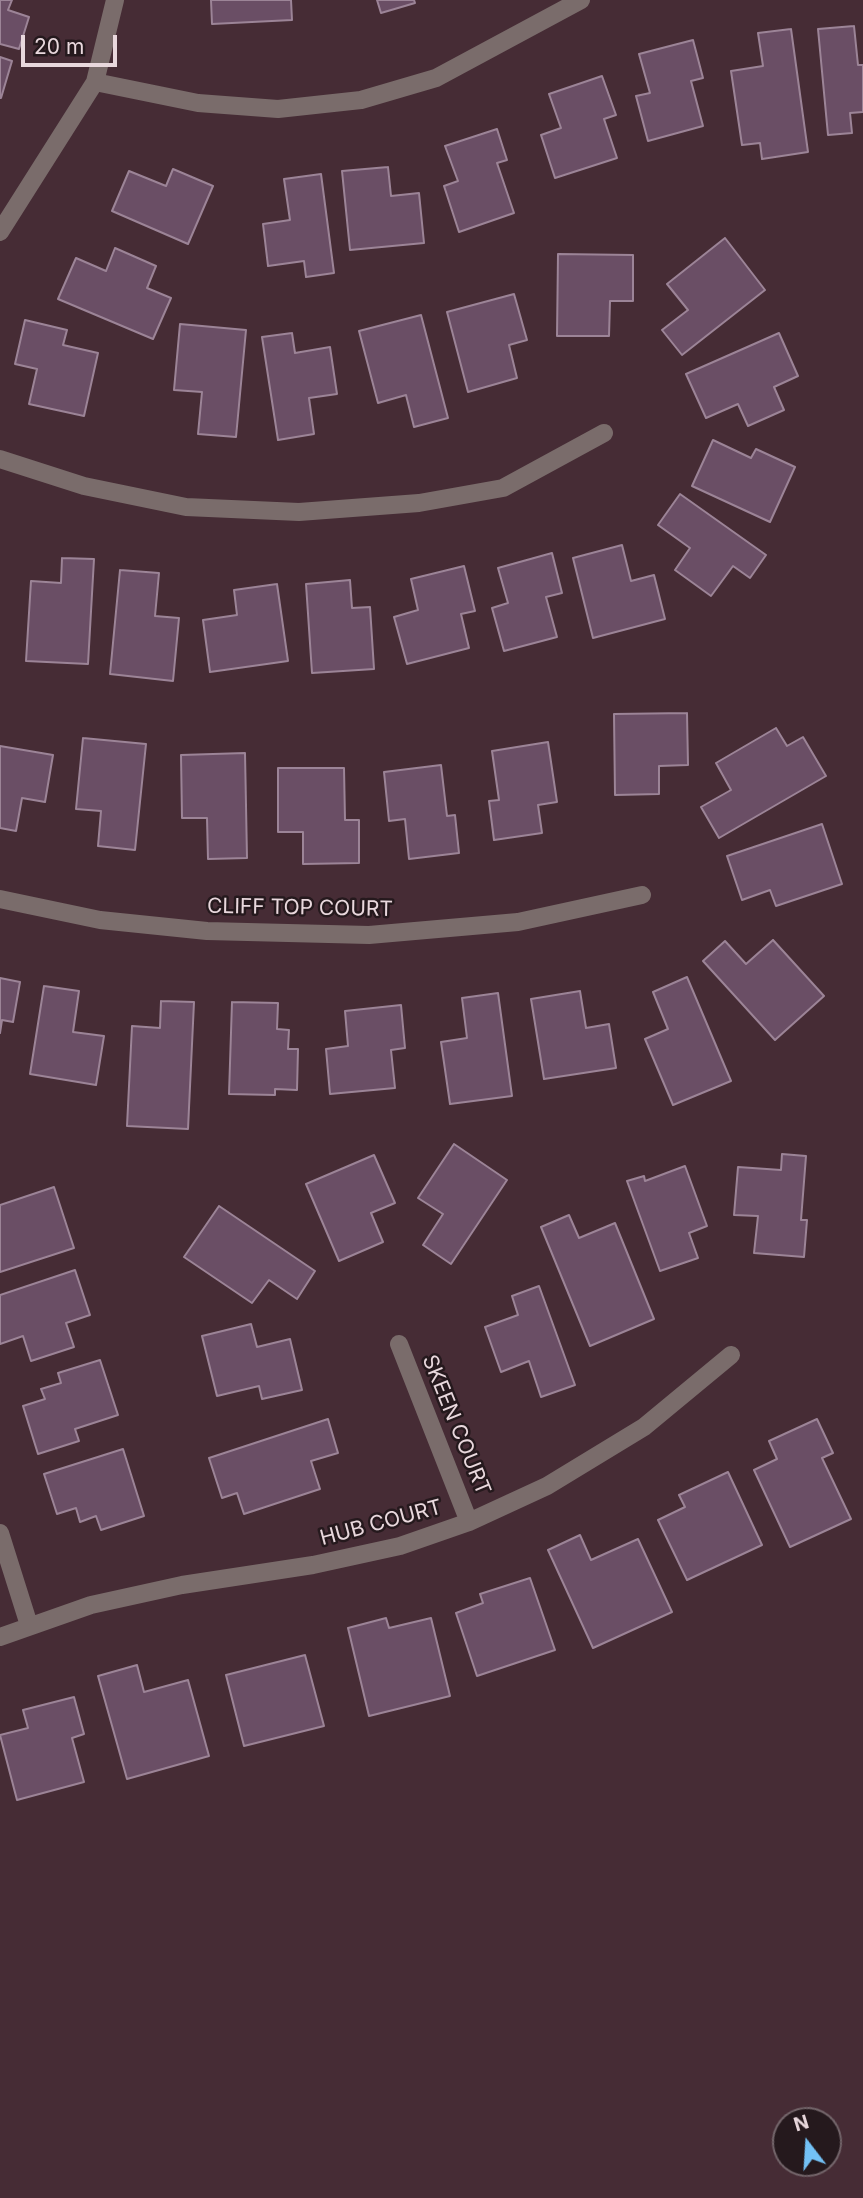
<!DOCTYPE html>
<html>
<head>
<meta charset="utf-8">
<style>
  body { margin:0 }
  #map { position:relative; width:863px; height:2198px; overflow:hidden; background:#462c35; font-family:Inter,sans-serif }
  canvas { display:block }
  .north { position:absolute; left:772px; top:2107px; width:70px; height:70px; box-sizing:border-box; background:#25191d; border:2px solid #73656a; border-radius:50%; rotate:343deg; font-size:19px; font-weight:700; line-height:28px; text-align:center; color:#e9d8dd }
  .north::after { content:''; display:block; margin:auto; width:24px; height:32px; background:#73c1f6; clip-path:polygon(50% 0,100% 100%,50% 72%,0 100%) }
  .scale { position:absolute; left:21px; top:35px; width:96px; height:32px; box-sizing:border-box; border:4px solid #e9d8dd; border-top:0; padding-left:9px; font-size:21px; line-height:24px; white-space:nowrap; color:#e9d8dd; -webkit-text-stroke:5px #25191d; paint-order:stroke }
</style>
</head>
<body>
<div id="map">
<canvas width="863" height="2198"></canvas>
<div class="north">N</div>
<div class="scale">20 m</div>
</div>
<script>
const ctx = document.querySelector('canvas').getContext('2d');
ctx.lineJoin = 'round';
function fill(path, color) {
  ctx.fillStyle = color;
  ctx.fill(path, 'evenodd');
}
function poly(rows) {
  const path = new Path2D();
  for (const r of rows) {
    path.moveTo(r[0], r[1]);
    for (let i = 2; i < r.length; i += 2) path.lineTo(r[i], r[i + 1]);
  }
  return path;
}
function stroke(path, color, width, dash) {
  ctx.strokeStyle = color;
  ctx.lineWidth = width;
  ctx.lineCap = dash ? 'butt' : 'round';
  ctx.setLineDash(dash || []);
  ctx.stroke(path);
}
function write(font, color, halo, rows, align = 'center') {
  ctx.font = font + ' Inter,sans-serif';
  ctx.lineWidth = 5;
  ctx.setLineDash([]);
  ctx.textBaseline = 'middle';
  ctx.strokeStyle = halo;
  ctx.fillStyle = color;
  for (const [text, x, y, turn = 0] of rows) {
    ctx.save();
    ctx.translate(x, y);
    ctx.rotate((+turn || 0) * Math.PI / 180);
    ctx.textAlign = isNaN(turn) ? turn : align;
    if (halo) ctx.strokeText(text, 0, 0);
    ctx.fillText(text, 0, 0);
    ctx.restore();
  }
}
const building = poly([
  [0,0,12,0,8,10,29,17,19,49,0,44,0,0],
  [211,0,291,0,292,20,212,24,211,0],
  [377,0,414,0,415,3,381,13,377,0],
  [854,26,858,65,863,65,863,112,850,113,852,133,828,135,818,29,854,26],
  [791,29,808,152,762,159,760,143,742,145,731,71,763,66,758,33,791,29],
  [693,40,703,78,691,81,703,126,648,141,636,96,650,93,639,54,693,40],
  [0,57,12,61,1,98,0,98,0,57],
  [602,76,616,115,604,119,617,158,555,178,541,135,561,128,549,94,602,76],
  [497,129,507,160,497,163,514,213,459,232,444,186,458,181,445,146,497,129],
  [388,167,391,196,419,193,424,243,350,250,342,171,388,167],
  [173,169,213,186,188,244,112,211,129,171,166,186,173,169],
  [321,174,334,273,306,277,304,261,268,266,263,224,290,220,284,179,321,174],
  [725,238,765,290,682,355,662,330,688,310,667,284,725,238],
  [115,248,156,266,147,288,171,298,153,339,58,299,76,258,106,271,115,248],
  [558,254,633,255,633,301,610,301,609,336,557,336,558,254],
  [514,294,527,340,509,345,517,378,468,392,447,312,514,294],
  [421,315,448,418,414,427,406,395,378,403,359,331,421,315],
  [25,320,67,330,63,345,98,353,84,416,29,404,37,369,15,364,25,320],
  [180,324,246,330,236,437,198,434,202,392,174,390,180,324],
  [292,333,295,353,330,347,337,394,309,398,314,434,278,440,262,337,292,333],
  [779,333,798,376,774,387,784,410,748,426,738,404,706,418,686,374,779,333],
  [713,440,751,458,756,449,795,467,770,522,692,486,713,440],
  [680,494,766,555,750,578,733,566,711,596,675,570,690,548,658,525,680,494],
  [622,545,631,581,654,575,665,619,593,638,573,558,622,545],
  [552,553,562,593,546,597,557,637,504,651,492,608,508,603,498,568,552,553],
  [62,558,94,559,88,664,26,661,31,581,61,583,62,558],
  [464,566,475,611,461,614,469,648,407,664,394,617,418,610,411,579,464,566],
  [120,570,159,573,155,616,179,618,173,681,110,674,120,570],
  [350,580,352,608,370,607,374,669,312,673,306,584,350,580],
  [277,584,288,661,210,672,203,620,237,615,234,590,277,584],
  [687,713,688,765,659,766,659,794,615,795,614,714,687,713],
  [776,728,787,746,803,737,826,776,719,838,701,807,731,790,716,763,776,728],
  [83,738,146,744,135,850,98,846,101,811,76,809,83,738],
  [548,742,557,802,538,805,542,833,494,840,489,801,499,800,492,751,548,742],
  [0,746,53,755,45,802,22,798,16,831,0,828,0,746],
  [245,753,247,858,208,859,207,818,182,818,181,755,245,753],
  [441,765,447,816,455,815,459,853,409,859,405,819,389,821,384,772,441,765],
  [278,768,344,768,345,820,359,820,359,863,303,864,303,832,278,832,278,768],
  [822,824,842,884,776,906,770,890,742,900,727,856,822,824],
  [773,940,824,996,775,1040,703,961,725,941,746,964,773,940],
  [687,977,731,1081,673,1105,645,1039,668,1029,653,992,687,977],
  [0,978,20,982,13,1022,2,1020,0,1033,0,978],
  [44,986,79,991,73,1032,104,1036,96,1085,30,1074,44,986],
  [580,991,586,1028,609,1024,616,1068,544,1079,531,999,580,991],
  [498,993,512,1096,450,1104,441,1042,467,1038,462,998,498,993],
  [161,1001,194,1002,188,1129,127,1126,132,1026,160,1028,161,1001],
  [232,1002,278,1003,277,1029,289,1030,288,1049,298,1049,297,1090,275,1089,275,1095,229,1094,232,1002],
  [401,1005,405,1048,391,1050,395,1088,330,1094,326,1049,348,1046,345,1011,401,1005],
  [454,1144,507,1180,451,1264,423,1245,443,1214,418,1198,454,1144],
  [782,1154,806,1156,801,1220,807,1220,804,1257,754,1253,758,1216,734,1215,738,1167,781,1170,782,1154],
  [374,1155,395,1203,371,1213,383,1242,339,1261,306,1184,374,1155],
  [685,1166,707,1226,689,1233,698,1258,660,1271,627,1181,644,1176,645,1181,685,1166],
  [54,1187,74,1248,0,1272,0,1205,54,1187],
  [219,1206,315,1271,297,1299,269,1280,252,1303,184,1257,219,1206],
  [569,1215,579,1238,615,1223,654,1319,590,1346,541,1227,569,1215],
  [75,1270,90,1315,66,1323,74,1347,31,1361,23,1336,0,1344,0,1295,75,1270],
  [539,1286,575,1385,541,1397,529,1361,501,1372,485,1327,518,1315,512,1296,539,1286],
  [251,1324,257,1347,290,1339,302,1390,262,1399,259,1386,217,1396,202,1336,251,1324],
  [100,1360,118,1415,75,1429,79,1441,38,1454,23,1406,45,1399,41,1389,61,1383,58,1373,100,1360],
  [328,1419,338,1453,311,1461,320,1489,244,1514,237,1493,222,1498,209,1458,328,1419],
  [817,1419,833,1453,822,1458,851,1519,790,1547,754,1470,777,1459,769,1441,817,1419],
  [123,1449,144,1516,101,1530,96,1516,80,1522,76,1508,57,1514,44,1474,123,1449],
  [728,1472,762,1545,687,1580,658,1520,685,1507,679,1495,728,1472],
  [580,1535,591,1560,638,1539,672,1612,593,1648,548,1550,580,1535],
  [530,1578,555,1650,477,1676,456,1613,483,1603,480,1594,530,1578],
  [386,1618,389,1628,431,1618,450,1696,369,1716,348,1628,386,1618],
  [305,1655,324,1726,244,1746,226,1675,305,1655],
  [137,1665,144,1692,188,1680,209,1756,127,1779,98,1676,137,1665],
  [74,1697,84,1734,72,1738,84,1782,17,1800,0,1735,28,1728,23,1710,74,1697]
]);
fill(building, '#6a4e65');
stroke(building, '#9c8497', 2);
stroke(poly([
  [95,82,198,103,278,109,361,100,436,78,581,0],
  [0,232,95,82,115,0],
  [0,459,84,486,186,507,299,512,419,503,503,488,604,433],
  [0,899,100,920,207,931,369,935,518,922,642,895],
  [399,1344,469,1522],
  [0,1533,29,1625],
  [0,1637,91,1605,182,1585,313,1565,400,1546,469,1522,547,1486,644,1427,731,1355]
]), '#7a6c6b', 18);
write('21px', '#e9d8dd', '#25191d', [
  ["CLIFF TOP COURT",300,908,1],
  ["SKEEN COURT",456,1425,68],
  ["HUB COURT",381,1523,-15]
]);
</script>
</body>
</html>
